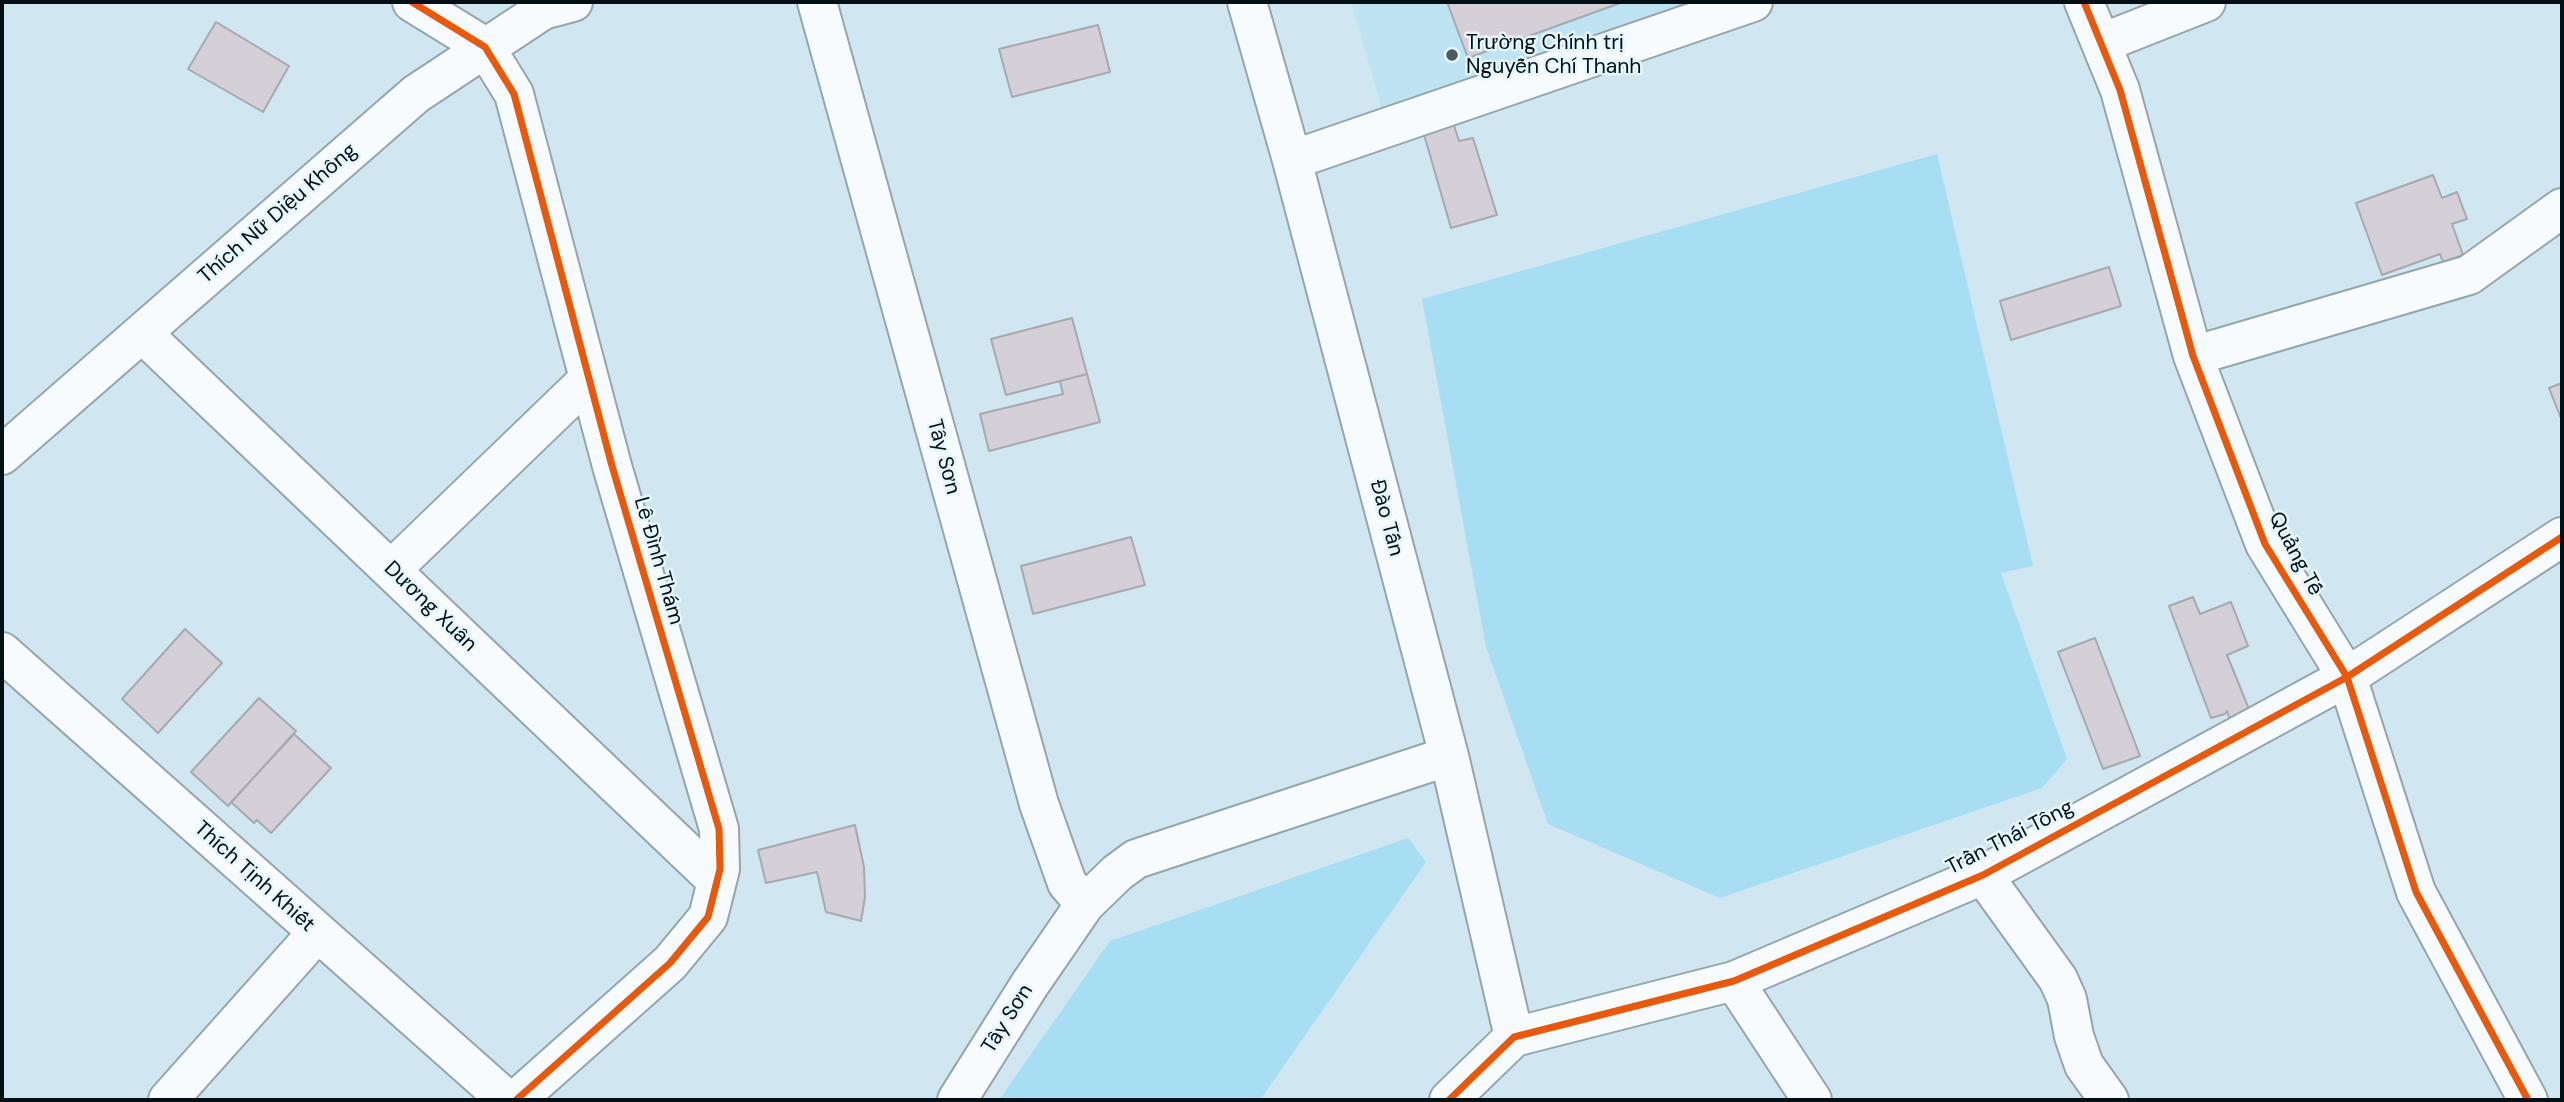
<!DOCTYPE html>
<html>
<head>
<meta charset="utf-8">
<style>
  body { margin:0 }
  #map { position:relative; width:2564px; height:1102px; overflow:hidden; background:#d0e7f1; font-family:"DM Sans",sans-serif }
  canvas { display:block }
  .frame { position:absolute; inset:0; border:4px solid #020f15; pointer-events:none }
</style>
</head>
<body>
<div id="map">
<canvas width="2564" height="1102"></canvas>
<div class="frame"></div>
</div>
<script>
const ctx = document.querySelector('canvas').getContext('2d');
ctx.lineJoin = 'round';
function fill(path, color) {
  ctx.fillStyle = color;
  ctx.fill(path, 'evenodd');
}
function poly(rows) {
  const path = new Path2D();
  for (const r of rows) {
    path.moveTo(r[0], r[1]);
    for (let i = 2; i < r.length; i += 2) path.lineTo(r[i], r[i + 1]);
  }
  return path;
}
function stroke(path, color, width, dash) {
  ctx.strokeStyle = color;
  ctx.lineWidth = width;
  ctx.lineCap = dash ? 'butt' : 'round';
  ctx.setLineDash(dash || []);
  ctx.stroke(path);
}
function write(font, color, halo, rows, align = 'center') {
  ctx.font = font + ' "DM Sans",sans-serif';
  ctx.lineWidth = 5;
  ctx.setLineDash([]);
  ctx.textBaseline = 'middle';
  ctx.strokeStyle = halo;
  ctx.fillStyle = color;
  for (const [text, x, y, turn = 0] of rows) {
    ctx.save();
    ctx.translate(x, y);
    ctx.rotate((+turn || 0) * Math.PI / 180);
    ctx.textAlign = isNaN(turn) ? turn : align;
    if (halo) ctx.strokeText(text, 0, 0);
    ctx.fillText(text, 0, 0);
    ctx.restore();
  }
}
fill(poly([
  [1351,2,1691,2,1382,109]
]), '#bee4f4');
fill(poly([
  [1937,154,2033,566,2001,573,2067,759,2042,788,1720,898,1548,824,1486,647,1422,299],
  [1408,838,1426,862,1260,1100,999,1100,1110,941]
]), '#a7def4');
const building = poly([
  [1447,2,1623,2,1468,58,1447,2],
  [216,22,289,66,263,112,188,69,216,22],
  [1098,25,1110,72,1012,97,999,49,1098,25],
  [1451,116,1459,141,1473,138,1497,215,1451,228,1421,124,1451,116],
  [2433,175,2442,198,2457,192,2467,219,2452,224,2463,255,2443,262,2440,254,2382,275,2356,203,2433,175],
  [2109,267,2121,306,2011,340,2000,301,2109,267],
  [1072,318,1087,374,1006,395,991,339,1072,318],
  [1087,374,1100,422,989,451,980,414,1063,394,1060,381,1087,374],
  [2562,383,2562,421,2549,388,2562,383],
  [1131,537,1145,585,1033,614,1021,566,1131,537],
  [2193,597,2200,614,2231,602,2248,646,2227,655,2251,714,2231,722,2227,711,2225,714,2211,718,2169,606,2193,597],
  [185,629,222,663,158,733,122,699,185,629],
  [2095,638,2140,756,2103,769,2058,652,2095,638],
  [259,698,296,731,228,806,191,772,259,698],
  [294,734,331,768,271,833,257,820,254,823,231,802,294,734],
  [855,825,864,867,865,897,861,921,826,912,817,872,766,883,758,850,855,825]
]);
fill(building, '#d5d0d8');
stroke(building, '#a6a9b0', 2);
const minor = poly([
  [412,2,485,47,514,94,612,466,719,829,720,869,708,917,670,963,516,1100],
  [817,2,1039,804,1067,883,1085,904],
  [1247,2,1292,160,1449,756,1514,1037],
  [2084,2,2120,90,2193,356,2265,544,2347,677,2416,892,2528,1100],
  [2102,43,2206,2],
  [1292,160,1753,2],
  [142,333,717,881],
  [2193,356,2469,275,2562,208],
  [2,455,416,94,543,10,573,2],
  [391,570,589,379],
  [2,652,507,1100],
  [1983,875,2058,979,2067,999,2074,1036,2084,1065,2109,1100],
  [1734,981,1812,1100],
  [168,1100,317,933],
  [957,1100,1030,984,1085,904,1117,873,1136,859,1449,756],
  [1449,1100,1514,1037,1734,981,1983,875,2347,677,2562,537]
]);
stroke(minor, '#94a6ad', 42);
stroke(minor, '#f8fbfd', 38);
stroke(poly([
  [412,2,485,47,514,94,612,466,719,829,720,869,708,917,670,963,516,1100],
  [2084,2,2120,90,2193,356,2265,544,2347,677,2416,892,2528,1100],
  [1449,1100,1514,1037,1734,981,1983,875,2347,677,2562,537]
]), '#e8590c', 7);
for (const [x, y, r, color] of [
  [1452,55,7,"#4a5b62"]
]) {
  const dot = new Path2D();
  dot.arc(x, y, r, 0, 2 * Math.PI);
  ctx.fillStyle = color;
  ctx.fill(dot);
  stroke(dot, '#e5f6fd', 2.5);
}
write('21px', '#020f15', '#e5f6fd', [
  ["Trường Chính trị",1466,43],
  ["Nguyễn Chí Thanh",1466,67]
], 'left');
write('21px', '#020f15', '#e5f6fd', [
  ["Thích Nữ Diệu Không",278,214,-41],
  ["Tây Sơn",943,457,75],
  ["Đào Tấn",1386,518,75],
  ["Quảng Tế",2295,554,62],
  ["Lê Đình Thám",658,561,74],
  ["Dương Xuân",430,607,44],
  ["Trần Thái Tông",2010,838,-27],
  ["Thích Tịnh Khiết",254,877,42],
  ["Tây Sơn",1008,1019,-58]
]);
</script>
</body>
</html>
